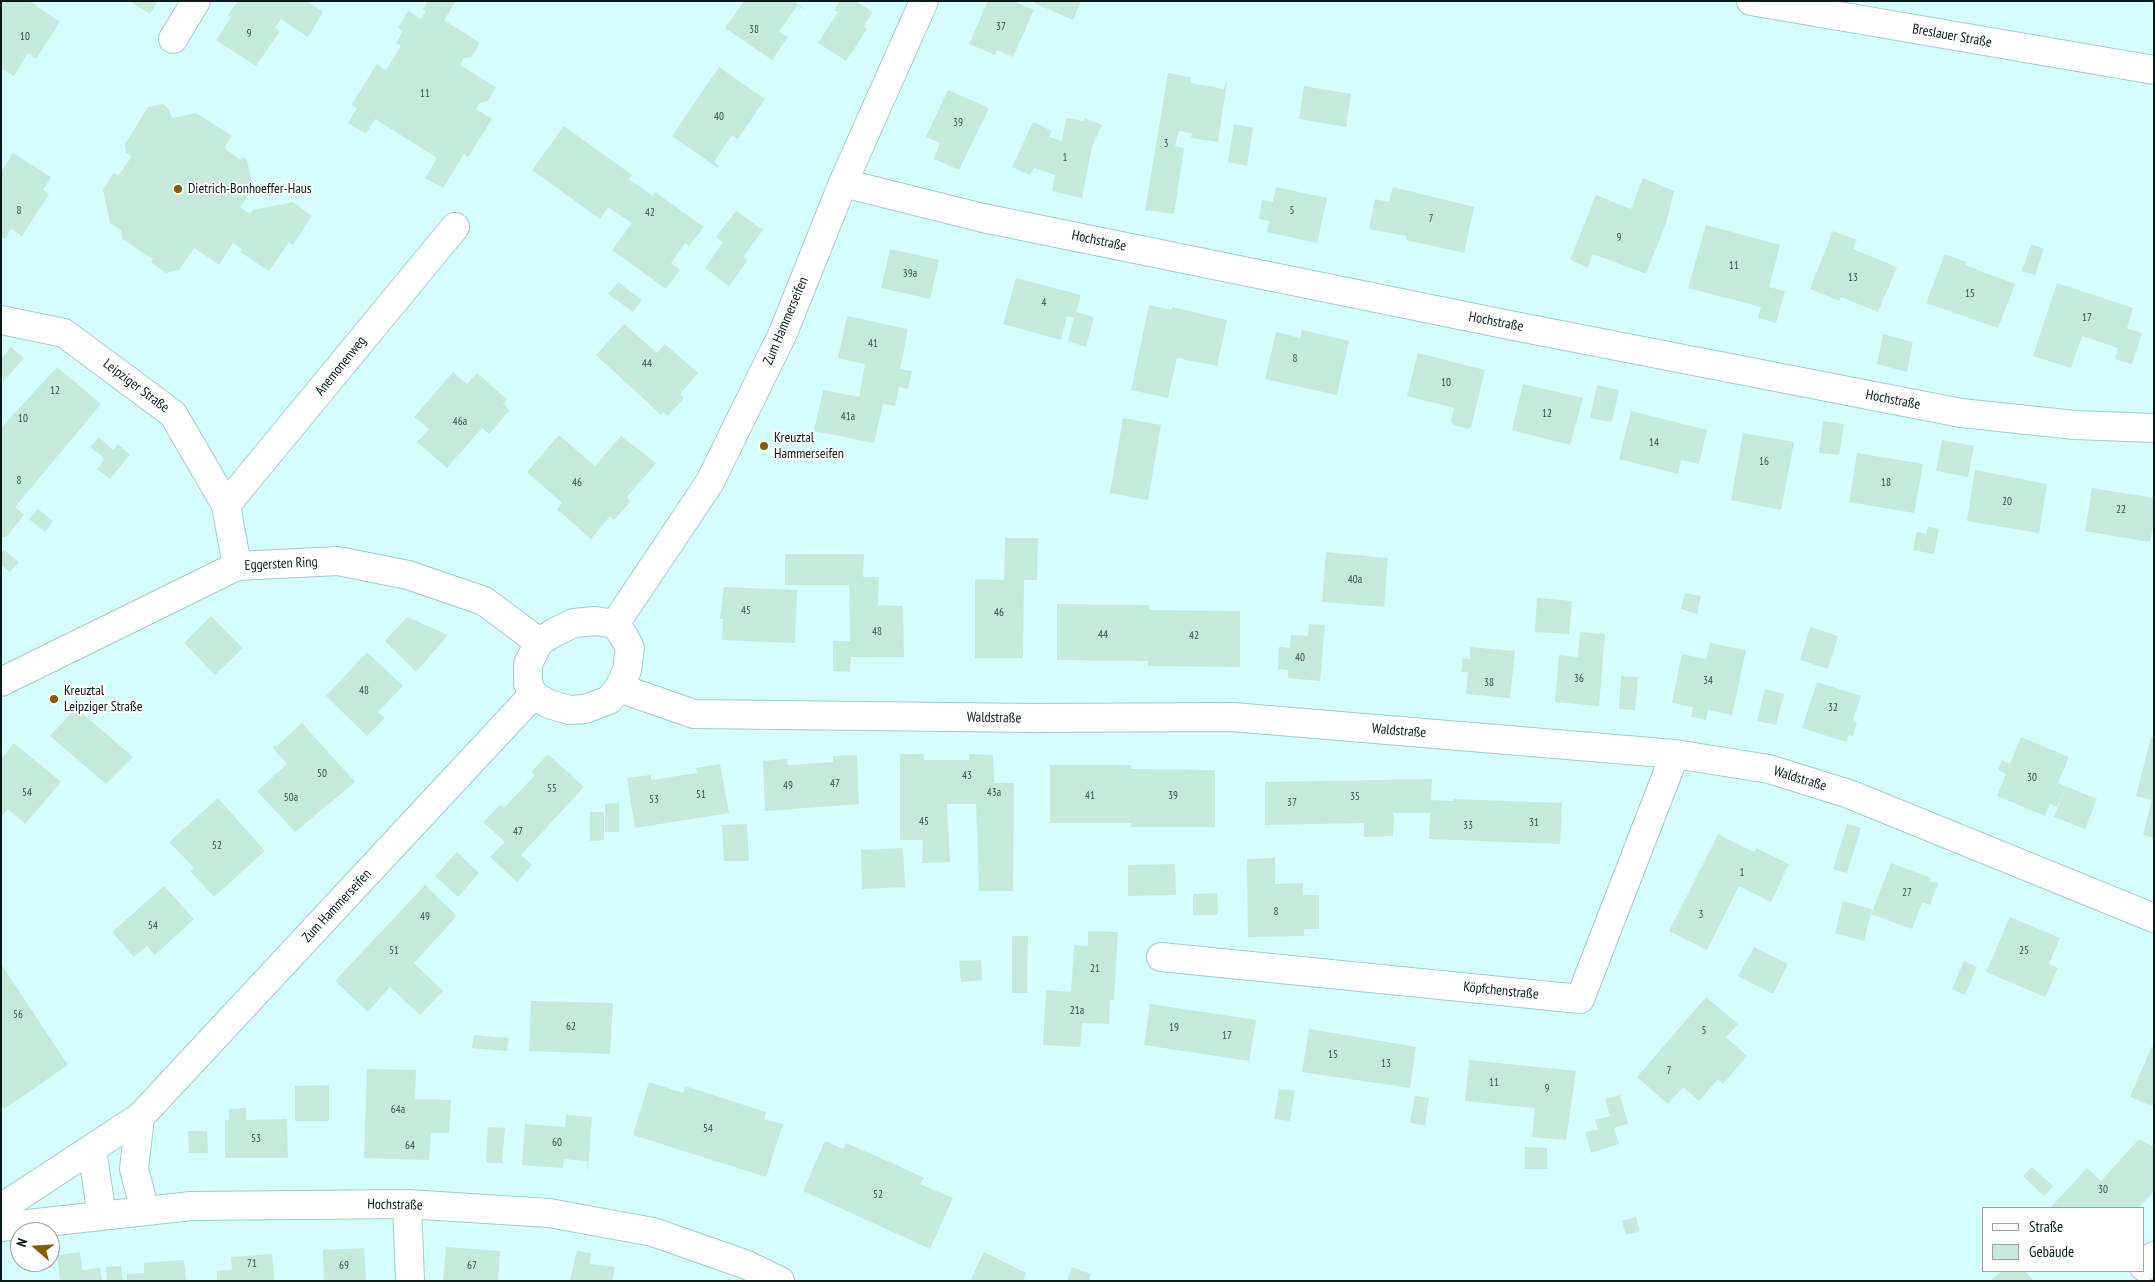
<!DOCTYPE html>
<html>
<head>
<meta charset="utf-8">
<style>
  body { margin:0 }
  #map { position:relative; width:2155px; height:1282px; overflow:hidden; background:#d5fefe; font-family:"PT Sans Narrow",sans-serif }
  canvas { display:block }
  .frame { position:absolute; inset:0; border:2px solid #0b1a1a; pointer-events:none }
  .legend { position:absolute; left:1982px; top:1207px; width:162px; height:65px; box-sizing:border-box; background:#fff; border:1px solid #9da3a3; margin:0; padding:6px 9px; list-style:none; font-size:15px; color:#0b1a1a }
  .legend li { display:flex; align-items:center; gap:10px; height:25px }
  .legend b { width:25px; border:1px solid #9da3a3 }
  .north { position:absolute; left:10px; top:1222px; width:50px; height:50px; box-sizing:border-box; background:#fff; border:1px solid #9da3a3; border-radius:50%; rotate:289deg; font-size:14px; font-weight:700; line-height:20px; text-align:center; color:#0b1a1a }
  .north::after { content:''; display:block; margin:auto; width:18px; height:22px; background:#8b5804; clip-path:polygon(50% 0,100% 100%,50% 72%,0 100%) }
</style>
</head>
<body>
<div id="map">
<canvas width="2155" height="1282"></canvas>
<div class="frame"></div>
<ul class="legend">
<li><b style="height:6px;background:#fff"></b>Straße</li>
<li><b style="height:14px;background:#c5eadc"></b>Gebäude</li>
</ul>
<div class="north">N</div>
</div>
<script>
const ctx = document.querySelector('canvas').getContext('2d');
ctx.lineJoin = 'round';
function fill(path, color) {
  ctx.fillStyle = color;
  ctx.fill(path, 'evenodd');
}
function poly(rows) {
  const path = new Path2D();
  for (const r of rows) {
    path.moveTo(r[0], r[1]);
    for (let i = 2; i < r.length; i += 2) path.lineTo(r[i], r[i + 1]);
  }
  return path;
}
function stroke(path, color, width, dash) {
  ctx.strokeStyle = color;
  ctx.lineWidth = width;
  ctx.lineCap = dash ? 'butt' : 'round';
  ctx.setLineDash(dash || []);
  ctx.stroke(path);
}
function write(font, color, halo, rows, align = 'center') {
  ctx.font = font + ' "PT Sans Narrow",sans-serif';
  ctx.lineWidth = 4;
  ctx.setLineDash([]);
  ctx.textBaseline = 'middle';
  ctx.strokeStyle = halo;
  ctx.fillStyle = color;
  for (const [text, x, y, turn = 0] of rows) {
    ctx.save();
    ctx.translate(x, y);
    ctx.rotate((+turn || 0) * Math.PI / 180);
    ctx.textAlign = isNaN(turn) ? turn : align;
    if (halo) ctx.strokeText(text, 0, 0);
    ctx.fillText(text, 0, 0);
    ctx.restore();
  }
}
fill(poly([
  [1,1,29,1,60,22,36,59,28,53,14,76,1,68],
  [129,1,158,1,150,14],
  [238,1,307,1,323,12,308,37,281,19,275,28,280,31,256,66,216,40,231,17,228,15],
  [428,1,456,1,444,20,480,43,471,57,464,58,460,65,496,87,488,101,480,103,476,109,492,119,468,157,464,154,443,188,425,178,437,158,375,119,366,134,348,123,357,108,351,105,377,64,386,70,401,46,396,43,403,31,398,28,408,11,421,19,426,11,423,9],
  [744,1,794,1,806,10,797,6,779,32,788,37,772,60,725,28],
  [840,1,856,1,873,12,863,27,867,29,846,61,818,43,838,12,834,10],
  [988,1,1014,1,1034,10,1013,57,997,50,995,55,969,44],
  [1035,1,1081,1,1073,20,1034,3],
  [719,67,765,99,738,139,732,135,714,162,719,166,718,168,672,136],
  [1168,73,1191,77,1190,83,1224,89,1226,82,1227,82,1218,142,1191,138,1192,133,1179,131,1175,146,1184,148,1174,214,1145,210],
  [1304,86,1351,94,1346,127,1299,119],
  [948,90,989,108,959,170,934,159,940,143,926,137],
  [163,104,169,109,172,118,196,113,232,136,224,148,241,160,243,157,247,160,253,188,240,207,250,214,253,210,293,202,312,216,293,245,289,242,269,271,240,252,242,249,233,243,219,265,194,248,179,270,166,273,151,262,153,259,122,239,121,230,110,223,103,190,114,173,118,176,132,156,126,153,125,144,148,107],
  [1066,118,1083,121,1085,118,1102,125,1092,147,1082,198,1052,191,1055,175,1034,168,1030,175,1012,167,1033,122,1052,131,1049,137,1062,141],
  [1234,124,1253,128,1247,166,1228,162],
  [564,126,632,175,629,179,653,196,655,192,704,227,689,246,685,243,671,263,680,270,666,289,612,250,632,223,608,207,600,219,532,170],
  [13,153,51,177,43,190,49,194,22,236,11,229,5,239,1,237,1,172],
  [1643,178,1674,191,1666,223,1646,274,1593,254,1588,268,1570,260,1596,195,1631,209],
  [1276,187,1327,198,1317,243,1267,232,1269,221,1259,219,1262,200,1273,202],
  [1393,187,1474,207,1464,253,1406,240,1407,236,1369,229,1375,199,1389,202],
  [736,211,763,230,743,257,748,260,729,286,705,268,723,242,716,237],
  [1706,225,1780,245,1769,287,1785,291,1776,323,1758,318,1761,307,1688,288],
  [1833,231,1857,240,1853,249,1897,267,1878,312,1841,297,1839,301,1810,289],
  [2031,244,2044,249,2035,275,2022,271],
  [890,249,939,260,930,299,881,288],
  [1945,254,1966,262,1965,265,2015,284,1998,328,1926,303],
  [1016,278,1081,295,1076,312,1094,317,1086,347,1068,341,1074,318,1067,316,1061,340,1003,324],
  [618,282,642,300,633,312,608,294],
  [2057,283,2133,308,2127,328,2142,333,2132,364,2115,359,2118,348,2082,336,2071,368,2033,356],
  [1149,305,1172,310,1172,307,1227,320,1217,366,1177,358,1168,398,1131,390],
  [847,316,908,329,900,369,912,371,908,389,899,387,895,406,883,404,874,443,814,431,823,390,859,397,865,364,838,358],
  [624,324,657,353,665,344,698,373,680,394,684,398,668,416,663,412,661,415,596,355],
  [1302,330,1349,341,1337,395,1265,379,1276,332,1300,338],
  [1883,334,1913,342,1907,372,1877,364],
  [11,347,24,358,3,382,1,359],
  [1418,353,1485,370,1471,427,1468,429,1453,425,1451,421,1454,408,1407,396],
  [57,367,101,404,15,507,24,515,7,536,1,538,1,428],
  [453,372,467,384,477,373,507,399,503,404,510,410,489,434,482,428,447,468,417,442,429,429,414,417],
  [1523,384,1583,398,1570,445,1512,430],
  [1597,385,1619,390,1612,422,1590,418],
  [1631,411,1707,430,1699,464,1681,460,1678,474,1619,459],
  [1123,418,1161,425,1148,500,1110,493],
  [1823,421,1844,424,1839,455,1819,453],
  [1743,433,1794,442,1781,510,1731,500],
  [559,435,595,466,621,436,656,463,627,497,630,502,614,520,610,516,591,539,557,509,562,503,527,472],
  [99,437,113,450,118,444,130,455,110,479,97,469,105,459,90,447],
  [1942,440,1974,446,1968,477,1936,471],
  [1857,453,1923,464,1914,513,1849,502],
  [1975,470,2047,484,2039,533,1967,521],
  [2092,488,2154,498,2154,522,2150,542,2085,531],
  [38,509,53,521,45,532,29,519],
  [1928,527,1939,529,1934,554,1913,550,1917,532,1926,534],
  [1005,538,1038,538,1037,580,1024,580,1023,658,975,658,975,579,1004,580],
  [4,550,19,562,10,572,1,565,1,553],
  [1326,552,1388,558,1384,607,1322,602],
  [785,554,864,554,863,577,879,577,878,605,903,606,904,657,851,657,850,672,833,671,833,641,850,641,849,585,785,585],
  [724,587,797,590,795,643,722,640,723,619,720,619],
  [1685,593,1701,596,1697,614,1681,609],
  [1537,598,1572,601,1569,634,1535,632],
  [1057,604,1149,605,1149,610,1240,611,1240,667,1148,666,1148,661,1057,660],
  [211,616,243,648,215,675,184,643],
  [407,617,448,635,416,672,385,641],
  [1309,624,1325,625,1320,681,1288,678,1288,670,1278,669,1279,647,1290,648,1291,635,1308,636],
  [1810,627,1838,636,1828,669,1800,660],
  [1580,632,1605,634,1599,706,1555,702,1559,655,1578,657],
  [1710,643,1746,650,1732,715,1708,710,1706,720,1691,717,1693,707,1672,703,1682,654,1706,659],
  [1470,647,1515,651,1510,698,1466,694,1468,672,1461,672,1463,658,1470,659],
  [367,652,403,686,378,712,385,718,367,736,326,696],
  [1621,676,1638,677,1635,710,1619,709],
  [1817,682,1861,696,1853,720,1857,722,1853,736,1849,735,1846,742,1802,728],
  [1765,689,1784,694,1776,725,1757,721],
  [76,708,133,757,106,784,50,736],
  [302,723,355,782,295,832,257,791,287,764,274,749,273,746,277,746],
  [2021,737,2069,757,2058,783,2097,799,2085,829,2054,817,2065,788,2057,807,2050,804,2045,816,1997,796,2006,774,1998,770,2002,760,2010,764],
  [2151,737,2154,738,2154,838,2143,835,2152,800,2136,796],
  [14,743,61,782,25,824,8,809,1,817,1,759],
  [548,754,584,787,521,855,532,865,517,882,490,857,505,842,483,822,500,805,504,808,535,775,531,772],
  [900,754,924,754,924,760,969,760,969,754,993,755,994,783,1014,783,1013,891,979,891,976,804,947,804,950,862,922,863,923,840,900,840],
  [857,755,859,804,765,811,763,761,787,759,788,765,833,762,833,756],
  [720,764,729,813,635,828,627,778,651,775,651,780,697,773,696,768],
  [1050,765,1131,765,1131,769,1215,770,1215,827,1131,827,1131,823,1050,823],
  [1432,779,1431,800,1453,801,1454,799,1562,803,1560,844,1429,839,1430,813,1394,813,1393,836,1364,837,1364,823,1265,825,1265,782],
  [218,798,265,851,214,897,190,871,194,868,169,842],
  [619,803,619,832,605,832,605,804],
  [590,812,604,812,604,840,590,841],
  [747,824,749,861,724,861,722,825],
  [1847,824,1861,828,1847,873,1833,869],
  [1718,834,1754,852,1756,848,1789,864,1771,902,1739,886,1707,950,1669,931],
  [903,848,905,887,862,889,861,850],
  [457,852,479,873,458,897,435,876],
  [1275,858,1275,884,1303,883,1303,895,1319,895,1319,929,1304,929,1304,936,1248,937,1247,859],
  [1891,863,1931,878,1930,881,1938,883,1930,905,1922,902,1912,929,1871,914],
  [1175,864,1176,895,1128,896,1128,865],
  [425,885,457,916,414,963,443,991,420,1015,390,987,368,1012,335,981],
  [164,886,194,919,155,955,147,946,134,957,112,932],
  [1217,893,1218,915,1193,915,1193,894],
  [1843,901,1872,909,1864,941,1835,933],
  [2010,917,2060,938,2049,964,2058,968,2045,997,1986,972],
  [1088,931,1118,932,1114,1000,1110,1000,1109,1024,1082,1023,1080,1047,1043,1045,1046,990,1071,992,1074,945,1088,946],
  [1012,936,1028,936,1027,993,1012,993],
  [1754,947,1788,964,1773,994,1738,976],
  [981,960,982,980,961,982,959,961],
  [1964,961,1977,967,1965,995,1952,989],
  [1,964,68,1065,4,1109,1,1105],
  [1706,997,1738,1024,1726,1037,1747,1056,1723,1084,1718,1079,1699,1101,1683,1087,1668,1104,1637,1077],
  [531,1001,613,1003,610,1054,529,1051],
  [1150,1004,1256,1020,1249,1061,1144,1045],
  [1309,1029,1416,1047,1410,1088,1302,1072],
  [474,1035,509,1038,507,1051,472,1048],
  [2154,1041,2154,1107,2130,1097],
  [1469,1060,1576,1071,1566,1140,1532,1137,1535,1108,1465,1101],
  [367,1069,416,1070,415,1099,451,1100,449,1133,431,1133,429,1160,364,1158],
  [649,1082,683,1093,685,1086,766,1112,764,1119,783,1124,766,1177,633,1135],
  [329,1085,329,1121,295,1121,295,1086],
  [1279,1089,1295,1090,1290,1121,1274,1119],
  [1620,1095,1628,1124,1614,1128,1619,1144,1591,1153,1585,1132,1598,1129,1595,1120,1610,1116,1605,1099],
  [1415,1096,1429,1098,1425,1125,1410,1123],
  [246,1108,246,1120,287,1119,288,1158,225,1158,225,1120,229,1120,229,1109],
  [566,1115,592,1117,588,1170,587,1169,587,1161,564,1159,563,1168,522,1165,525,1124,565,1127],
  [488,1127,505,1128,502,1163,486,1163],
  [188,1131,207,1131,208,1153,189,1153],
  [2139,1139,2154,1147,2154,1192,2138,1208,2050,1208,2087,1168,2101,1181],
  [825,1141,843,1149,846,1143,892,1163,924,1178,920,1184,953,1198,930,1249,803,1191],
  [1525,1147,1547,1148,1547,1169,1525,1169],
  [2032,1167,2053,1186,2044,1196,2023,1176],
  [1636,1217,1640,1231,1626,1235,1622,1221],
  [446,1247,500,1251,498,1281,443,1281],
  [364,1248,366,1281,324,1281,323,1250],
  [577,1251,591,1253,590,1264,615,1267,612,1281,570,1281],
  [80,1252,82,1270,100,1268,102,1281,60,1281,57,1255],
  [984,1252,1026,1273,1023,1281,970,1281],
  [272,1254,274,1281,217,1281,217,1271,232,1270,231,1257],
  [184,1260,186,1281,127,1281,127,1274,144,1273,144,1263],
  [121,1266,123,1281,107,1281,106,1267],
  [1072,1267,1091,1274,1089,1281,1067,1281],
  [2002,1271,2025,1271,2034,1281,1990,1281]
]), '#c5eadc');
const minor = poly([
  [1751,1,2154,70],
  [173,39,196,1],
  [843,183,983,218,1509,325,1961,413,2075,425,2154,428],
  [1,320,64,333,173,414,226,505,237,566],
  [226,505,455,227],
  [595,621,615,624,625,638,630,648,627,670,619,688,609,700,585,709,569,710,549,704,533,695,528,683,528,664,539,642,555,632,574,623,595,621],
  [615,624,710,482,783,333,843,183,924,1],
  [1,682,237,566,338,561,408,575,484,601,539,642],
  [619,688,694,714,1034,718,1232,717,1675,754,1769,769,1849,794,2154,918],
  [1161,957,1580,999,1675,754],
  [140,1117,134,1169,145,1211],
  [92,1149,102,1216],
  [407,1204,410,1281],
  [1,1208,140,1117,533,695],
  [1,1227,191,1206,407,1204,549,1213,653,1232,747,1265,780,1281],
  [2144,1267,2154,1256]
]);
stroke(minor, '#a4cccc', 30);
stroke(minor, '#fff', 28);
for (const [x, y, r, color] of [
  [178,189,5,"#8b5804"],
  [764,446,5,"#8b5804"],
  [54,699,5,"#8b5804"]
]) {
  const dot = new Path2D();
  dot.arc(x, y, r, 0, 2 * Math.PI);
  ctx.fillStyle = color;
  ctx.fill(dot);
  stroke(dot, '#fff', 2);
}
write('11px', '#3a4e4a', null, [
  ["37",1001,27],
  ["38",754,30],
  ["9",249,34],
  ["10",25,37],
  ["11",425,94],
  ["40",719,117],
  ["39",958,123],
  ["3",1166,144],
  ["1",1065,158],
  ["8",19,211],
  ["5",1292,211],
  ["42",650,213],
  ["7",1431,219],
  ["9",1619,238],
  ["11",1734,266],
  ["39a",910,274],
  ["13",1853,278],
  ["15",1970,294],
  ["4",1044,303],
  ["17",2087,318],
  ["41",873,344],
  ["8",1295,359],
  ["44",647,364],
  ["10",1446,383],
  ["12",55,391],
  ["12",1547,414],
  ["41a",848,417],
  ["10",23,419],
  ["46a",460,422],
  ["14",1654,443],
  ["16",1764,462],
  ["8",19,481],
  ["46",577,483],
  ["18",1886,483],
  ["20",2007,502],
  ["22",2121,510],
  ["40a",1355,580],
  ["45",746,611],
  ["46",999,613],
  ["48",877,632],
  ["44",1103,635],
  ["42",1194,636],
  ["40",1300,658],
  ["36",1579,679],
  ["34",1708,681],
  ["38",1489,683],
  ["48",364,691],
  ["32",1833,708],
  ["50",322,774],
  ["43",967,776],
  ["30",2032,778],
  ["47",835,784],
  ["49",788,786],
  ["55",552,789],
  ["54",27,793],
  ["43a",994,793],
  ["51",701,795],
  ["41",1090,796],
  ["39",1173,796],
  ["35",1355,797],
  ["50a",291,798],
  ["53",654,800],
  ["37",1292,803],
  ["45",924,822],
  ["31",1534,823],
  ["33",1468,826],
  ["47",518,832],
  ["52",217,846],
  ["1",1742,873],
  ["27",1907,893],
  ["8",1276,912],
  ["3",1701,915],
  ["49",425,917],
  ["54",153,926],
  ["51",394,951],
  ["25",2024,951],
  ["21",1095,969],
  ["21a",1077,1011],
  ["56",18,1015],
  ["62",571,1027],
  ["19",1174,1028],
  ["5",1704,1031],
  ["17",1227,1036],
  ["15",1333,1055],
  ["13",1386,1064],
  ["7",1669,1071],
  ["11",1494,1083],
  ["9",1547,1089],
  ["64a",398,1110],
  ["54",708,1129],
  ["53",256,1139],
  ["60",557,1143],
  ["64",410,1146],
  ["30",2103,1190],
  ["52",878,1195],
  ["71",252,1264],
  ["69",344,1266],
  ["67",472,1266]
]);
write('14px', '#0b1a1a', '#fff', [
  ["Breslauer Straße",1952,36,10],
  ["Hochstraße",1099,241,12],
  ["Zum Hammerseifen",786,321,-67],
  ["Hochstraße",1496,322,11],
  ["Anemonenweg",341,366,-51],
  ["Leipziger Straße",136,386,37],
  ["Hochstraße",1893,400,11],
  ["Eggersten Ring",281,564,-3],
  ["Waldstraße",994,718,1],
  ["Waldstraße",1399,731,5],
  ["Waldstraße",1800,779,17],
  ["Zum Hammerseifen",337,906,-47],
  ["Köpfchenstraße",1501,991,6],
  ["Hochstraße",395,1205,1]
]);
write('14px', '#0b1a1a', '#fff', [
  ["Dietrich-Bonhoeffer-Haus",188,189],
  ["Kreuztal",774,438],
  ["Hammerseifen",774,454],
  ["Kreuztal",64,691],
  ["Leipziger Straße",64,707]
], 'left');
</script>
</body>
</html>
